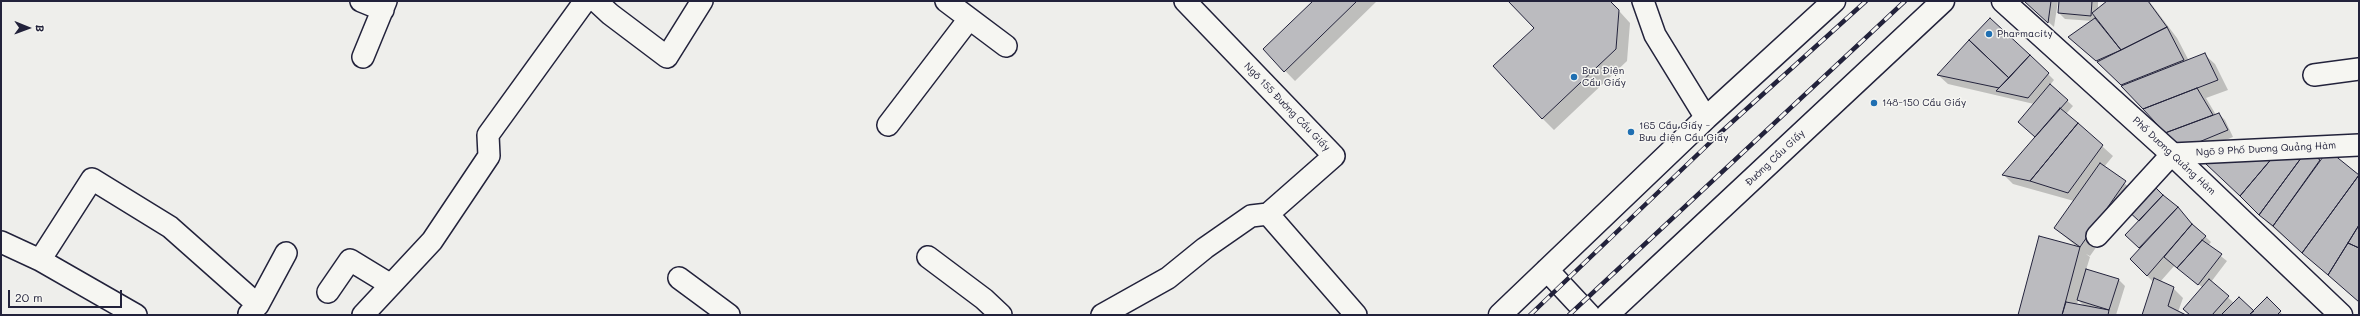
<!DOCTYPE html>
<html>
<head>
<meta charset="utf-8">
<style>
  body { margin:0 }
  #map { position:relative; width:2360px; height:316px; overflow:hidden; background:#eeeeeb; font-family:Mali,sans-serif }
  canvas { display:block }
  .frame { position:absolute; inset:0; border:2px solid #22223b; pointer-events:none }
  .north { position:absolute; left:8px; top:8px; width:40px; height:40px; -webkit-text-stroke:3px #f6f6f2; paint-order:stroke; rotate:91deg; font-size:11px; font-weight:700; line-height:16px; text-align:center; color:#22223b }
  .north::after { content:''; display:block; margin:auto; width:14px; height:18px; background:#22223b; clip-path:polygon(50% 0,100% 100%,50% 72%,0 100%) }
  .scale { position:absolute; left:8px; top:290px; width:114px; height:18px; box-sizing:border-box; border:2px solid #22223b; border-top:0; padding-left:5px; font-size:12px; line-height:14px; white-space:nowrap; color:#22223b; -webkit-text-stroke:3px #f6f6f2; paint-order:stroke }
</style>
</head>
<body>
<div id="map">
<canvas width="2360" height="316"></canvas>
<div class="frame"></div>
<div class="north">B</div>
<div class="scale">20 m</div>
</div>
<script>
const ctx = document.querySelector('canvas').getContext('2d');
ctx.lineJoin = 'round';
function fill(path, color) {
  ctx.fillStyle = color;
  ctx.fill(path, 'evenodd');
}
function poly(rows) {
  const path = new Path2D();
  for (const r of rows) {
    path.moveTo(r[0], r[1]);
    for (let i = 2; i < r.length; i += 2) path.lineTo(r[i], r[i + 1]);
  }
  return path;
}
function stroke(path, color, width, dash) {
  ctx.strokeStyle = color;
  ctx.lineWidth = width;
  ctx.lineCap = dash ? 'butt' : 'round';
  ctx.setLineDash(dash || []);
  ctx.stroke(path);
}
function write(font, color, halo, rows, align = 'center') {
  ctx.font = font + ' Mali,sans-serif';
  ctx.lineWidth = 3;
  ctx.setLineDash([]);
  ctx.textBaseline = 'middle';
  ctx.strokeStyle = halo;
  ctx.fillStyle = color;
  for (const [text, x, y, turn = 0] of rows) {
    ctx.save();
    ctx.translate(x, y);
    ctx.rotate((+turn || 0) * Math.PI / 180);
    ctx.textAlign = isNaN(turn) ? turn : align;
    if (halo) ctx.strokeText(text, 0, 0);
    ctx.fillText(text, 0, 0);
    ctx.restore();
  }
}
fill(poly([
  [1314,1,1377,1,1295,81,1264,49],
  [1510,1,1610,1,1630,23,1627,61,1554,130,1542,118,1535,28],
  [2025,1,2058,1,2054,27],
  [2060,1,2098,1,2098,10,2108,1,2149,1,2177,38,2189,61,2205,55,2215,64,2228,90,2206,98,2216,115,2219,114,2225,120,2233,137,2189,155,2103,67,2075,43,2093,21,2065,19,2059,13],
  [2097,18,2103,25,2102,26,2097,22],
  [2030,56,2054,80,2050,85,2073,106,2066,114,2113,156,2104,167,2135,192,2090,256,2086,254,2090,257,2086,270,2119,280,2125,286,2116,315,2019,315,2077,247,2055,228,2074,201,2013,184,2003,174,2036,137,2034,104,1948,84,1938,75],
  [2078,300,2085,307,2077,305],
  [2307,151,2320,162,2328,151,2359,175,2359,302,2269,224,2213,170],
  [2150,183,2211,242,2208,246,2227,261,2211,282,2234,303,2254,312,2267,299,2283,315,2191,315,2203,288,2175,265,2160,282,2173,288,2183,298,2178,312,2184,315,2143,315,2153,282,2131,259,2140,249,2127,235,2140,221]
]), '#0003');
const building = poly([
  [1313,1,1357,1,1284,72,1263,49,1313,1],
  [1508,1,1610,1,1619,10,1616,49,1542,119,1493,66,1534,28,1508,1],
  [2024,1,2051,1,2048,23,2024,1],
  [2059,1,2092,1,2091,16,2058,13,2059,1],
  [2107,1,2148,1,2167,27,2121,50,2092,13,2107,1],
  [1990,18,2030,55,2009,78,1969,40,1990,18],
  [2095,18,2121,50,2096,61,2068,37,2095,18],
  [2167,27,2184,60,2121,85,2097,62,2167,27],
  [1969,40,2009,78,1999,88,1937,75,1969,40],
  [2205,53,2218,80,2143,109,2121,86,2205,53],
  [2030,55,2049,73,2028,98,1996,91,2030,55],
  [2050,84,2068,100,2035,137,2018,122,2050,84],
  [2197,88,2213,115,2165,133,2143,109,2197,88],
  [2060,108,2078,123,2030,181,2002,175,2060,108],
  [2219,113,2228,130,2182,149,2165,133,2219,113],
  [2078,123,2103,145,2068,193,2030,181,2078,123],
  [2279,150,2307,150,2259,215,2240,196,2279,150],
  [2307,150,2320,160,2273,226,2259,215,2307,150],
  [2328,150,2359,175,2302,253,2273,226,2328,150],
  [2216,153,2273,157,2240,196,2206,164,2216,153],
  [2100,163,2126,181,2080,247,2054,228,2100,163],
  [2359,175,2359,225,2328,275,2302,253,2359,175],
  [2150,182,2163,195,2139,221,2126,209,2150,182],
  [2163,195,2178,207,2139,248,2125,235,2163,195],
  [2178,207,2192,224,2147,276,2130,259,2178,207],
  [2192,224,2206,236,2177,268,2164,257,2192,224],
  [2359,225,2359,248,2348,243,2359,225],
  [2039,236,2080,247,2062,315,2018,315,2039,236],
  [2202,240,2222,254,2198,285,2177,268,2202,240],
  [2348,243,2359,248,2359,302,2328,275,2348,243],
  [2086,269,2119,279,2109,310,2077,300,2086,269],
  [2154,278,2174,287,2168,306,2186,315,2142,315,2154,278],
  [2209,279,2229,296,2212,315,2190,315,2183,309,2209,279],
  [2239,297,2254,311,2249,315,2221,315,2239,297],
  [2267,297,2281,311,2277,315,2249,315,2267,297],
  [2066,302,2109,310,2108,315,2062,315,2066,302]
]);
fill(building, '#bbbbbf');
stroke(building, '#22223b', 1);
const lane = poly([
  [361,1,383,10],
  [596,1,610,14,667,57,702,1],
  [946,1,1006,46],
  [1185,1,1334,156,1268,214,1356,315],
  [1643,1,1655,35,1706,118],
  [363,57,386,1],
  [2314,75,2359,69],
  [888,125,969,19],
  [2097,236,2172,154,2359,145],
  [1,242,40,260,136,315],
  [928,257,984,299,1001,315],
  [40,260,92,179,170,227,258,305],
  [679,278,729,315],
  [328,292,350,260,391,285],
  [249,314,258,305,286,253],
  [363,315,432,241,489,156,488,135,585,1],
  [1102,315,1168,278,1205,248,1251,216,1268,214]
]);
const street = poly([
  [2003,1,2172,154,2341,315]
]);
const primary = poly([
  [1547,270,1589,315],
  [1500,315,1706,118,1834,1],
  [1607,315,1943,1]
]);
stroke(lane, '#22223b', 24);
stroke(street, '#22223b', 25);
stroke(primary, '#22223b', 25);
stroke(lane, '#f6f6f2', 21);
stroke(street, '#f6f6f2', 22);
stroke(primary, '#f6f6f2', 22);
const rail = poly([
  [1530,315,1720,133,1866,1],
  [1569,315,1905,1]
]);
stroke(rail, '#22223b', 4.5);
stroke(rail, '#f6f6f2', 3, [9]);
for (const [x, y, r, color] of [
  [1989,34,4,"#1f6fb2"],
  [1574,77,4,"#1f6fb2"],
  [1874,103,4,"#1f6fb2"],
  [1631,132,4,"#1f6fb2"]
]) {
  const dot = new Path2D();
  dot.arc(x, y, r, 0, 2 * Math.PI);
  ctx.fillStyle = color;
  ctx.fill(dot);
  stroke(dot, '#f6f6f2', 1.5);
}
write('10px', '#22223b', '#f6f6f2', [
  ["Pharmacity",1997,34],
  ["Bưu Điện",1582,71],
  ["Cầu Giấy",1582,83],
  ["148-150 Cầu Giấy",1882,103],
  ["165 Cầu Giấy -",1639,126],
  ["Bưu điện Cầu Giấy",1639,138]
], 'left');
write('10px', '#22223b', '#f6f6f2', [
  ["Ngõ 155 Đường Cầu Giấy",1287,107,46],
  ["Ngõ 9 Phố Dương Quảng Hàm",2266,149,-3],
  ["Phố Dương Quảng Hàm",2174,156,43],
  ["Đường Cầu Giấy",1775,158,-43]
]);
</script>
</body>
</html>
